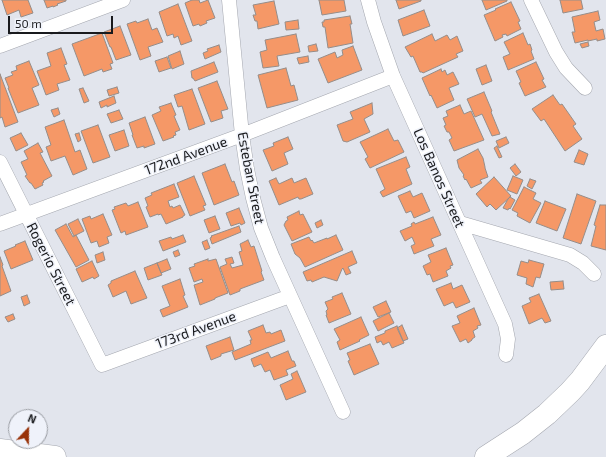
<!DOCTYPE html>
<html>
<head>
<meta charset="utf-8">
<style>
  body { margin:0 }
  #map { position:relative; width:606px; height:457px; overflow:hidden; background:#e2e5ed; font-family:"Exo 2",sans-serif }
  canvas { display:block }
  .north { position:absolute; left:8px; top:409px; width:40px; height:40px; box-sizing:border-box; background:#eff2fa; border:1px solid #999ca2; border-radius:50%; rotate:22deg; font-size:11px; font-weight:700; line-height:16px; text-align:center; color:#191a1d }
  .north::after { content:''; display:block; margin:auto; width:14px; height:18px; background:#983208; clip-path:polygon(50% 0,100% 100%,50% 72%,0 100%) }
  .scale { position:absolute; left:8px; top:16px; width:105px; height:18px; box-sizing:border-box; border:2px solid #191a1d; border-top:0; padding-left:5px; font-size:12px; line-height:14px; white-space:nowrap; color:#191a1d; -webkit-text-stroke:3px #eff2fa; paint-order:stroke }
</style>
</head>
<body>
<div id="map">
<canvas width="606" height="457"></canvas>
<div class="north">N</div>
<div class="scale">50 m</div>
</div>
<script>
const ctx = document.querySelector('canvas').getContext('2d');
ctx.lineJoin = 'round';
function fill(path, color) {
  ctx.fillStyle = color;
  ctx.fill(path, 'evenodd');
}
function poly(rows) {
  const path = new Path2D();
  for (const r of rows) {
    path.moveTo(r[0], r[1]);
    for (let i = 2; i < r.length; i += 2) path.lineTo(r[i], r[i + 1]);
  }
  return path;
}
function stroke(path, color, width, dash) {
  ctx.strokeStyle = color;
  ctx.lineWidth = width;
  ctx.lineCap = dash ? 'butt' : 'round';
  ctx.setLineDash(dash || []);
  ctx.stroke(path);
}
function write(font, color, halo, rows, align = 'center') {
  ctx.font = font + ' "Exo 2",sans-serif';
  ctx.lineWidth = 3;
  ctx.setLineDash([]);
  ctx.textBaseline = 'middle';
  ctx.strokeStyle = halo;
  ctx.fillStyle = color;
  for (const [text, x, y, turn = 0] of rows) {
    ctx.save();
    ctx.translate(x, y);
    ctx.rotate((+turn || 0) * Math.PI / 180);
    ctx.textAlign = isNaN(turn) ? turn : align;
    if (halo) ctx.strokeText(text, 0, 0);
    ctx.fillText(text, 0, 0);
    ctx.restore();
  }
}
const building = poly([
  [2,0,28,0,33,13,21,17,19,10,7,15,2,0],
  [44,0,66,0,66,1,57,4,58,5,53,7,53,6,47,8,44,0],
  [192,0,199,0,200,3,208,0,215,18,206,21,207,23,200,26,199,24,193,26,185,3,192,0],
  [319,0,344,0,346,11,322,15,319,0],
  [396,0,421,0,421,1,399,9,396,0],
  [482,0,507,0,507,1,486,10,482,0],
  [560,0,581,0,583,9,563,13,560,0],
  [274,1,279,24,258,29,257,21,255,21,253,15,256,15,253,5,274,1],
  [511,2,520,21,518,22,521,29,507,36,506,34,502,35,503,37,495,41,484,15,496,10,495,9,511,2],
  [178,4,192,41,181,45,178,36,174,38,173,34,167,36,159,12,178,4],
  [424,10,430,26,403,36,398,20,424,10],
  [598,11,600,20,594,22,596,31,603,29,605,39,597,41,597,39,588,41,588,40,575,43,572,32,575,32,572,17,598,11],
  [350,16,352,24,350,24,353,43,328,48,325,27,323,27,322,22,324,22,324,20,350,16],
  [148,19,152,30,157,28,163,42,148,47,151,56,140,60,127,24,136,21,137,23,148,19],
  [298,20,299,29,286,30,285,22,298,20],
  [120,26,131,55,116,60,111,47,110,47,104,32,120,26],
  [102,33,113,63,110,64,112,69,103,72,102,69,84,76,72,44,102,33],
  [523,33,528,45,530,44,532,50,531,51,534,59,508,70,503,57,510,54,504,42,523,33],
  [296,34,300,52,277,56,279,66,263,68,260,52,267,50,265,40,296,34],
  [432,34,435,41,447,35,450,40,457,36,463,51,456,54,458,57,423,73,422,72,420,72,413,56,411,57,405,47,432,34],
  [588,42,589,46,582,48,580,44,588,42],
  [316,44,318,51,309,52,308,46,316,44],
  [219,45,221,52,205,59,203,53,208,51,207,49,219,45],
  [353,46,362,70,328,83,318,59,335,52,337,58,343,55,342,50,353,46],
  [61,48,67,64,64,65,70,80,57,84,59,90,46,95,37,71,51,66,47,53,61,48],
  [180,51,184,64,172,69,168,56,180,51],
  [308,56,309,62,299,64,297,58,308,56],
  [167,57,171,68,159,72,155,61,167,57],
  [29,61,39,85,32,88,39,105,18,113,8,88,9,88,5,78,13,75,11,72,17,70,16,66,29,61],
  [214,62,218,72,195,81,193,78,192,78,191,71,214,62],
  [536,62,544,79,542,80,546,87,525,96,519,83,521,82,516,71,536,62],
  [486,65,492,81,482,85,476,69,486,65],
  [286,68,291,86,294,85,298,100,267,108,258,75,286,68],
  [441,69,442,72,445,70,447,75,453,72,459,84,449,88,454,100,437,108,431,95,430,96,422,78,441,69],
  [0,74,18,122,5,127,2,117,0,118,0,74],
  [217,81,228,109,221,111,223,118,211,122,198,88,217,81],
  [117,87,119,93,109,96,107,90,117,87],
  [83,88,89,101,84,103,79,89,83,88],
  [192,89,205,124,189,130,182,106,178,107,174,95,192,89],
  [484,92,492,111,491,112,500,134,492,136,482,114,475,117,467,99,484,92],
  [553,95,560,105,562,104,576,124,573,126,582,139,565,151,544,119,541,121,532,109,553,95],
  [114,96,116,103,107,107,107,105,101,108,99,102,114,96],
  [171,103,176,115,174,116,180,130,175,132,176,135,173,136,174,137,163,141,152,115,161,111,159,107,171,103],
  [372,103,373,114,364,119,370,132,347,142,343,141,337,125,353,119,350,112,372,103],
  [460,105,464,114,471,111,484,140,454,151,449,140,452,138,449,132,447,132,444,126,446,125,443,118,448,116,446,111,460,105],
  [58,108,60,114,54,117,51,110,58,108],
  [119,110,123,119,111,123,107,114,119,110],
  [145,117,155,144,144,148,144,146,137,148,132,135,133,135,129,123,145,117],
  [64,120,75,152,80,150,87,169,73,175,65,156,51,161,46,147,51,145,45,127,64,120],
  [98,125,110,157,93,163,81,131,98,125],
  [388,129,394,141,398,140,404,152,370,168,365,159,368,157,360,142,388,129],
  [124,130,129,146,115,151,109,135,124,130],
  [21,133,28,145,16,151,10,138,21,133],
  [79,133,81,140,78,142,75,134,79,133],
  [288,137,293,149,284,153,288,164,272,171,263,150,274,146,273,143,288,137],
  [506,137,509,143,499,148,496,141,506,137],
  [38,143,43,152,40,153,52,176,43,181,44,182,42,183,43,185,35,189,31,183,30,183,25,176,27,175,21,162,28,159,24,151,38,143],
  [497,146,502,157,499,158,494,148,497,146],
  [478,149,483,158,485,167,485,168,488,177,480,180,482,183,471,188,466,179,465,180,463,176,464,175,459,168,457,160,478,149],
  [579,150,588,154,584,165,574,162,579,150],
  [406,157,410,167,406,169,412,184,383,197,380,192,385,189,376,169,406,157],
  [225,164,232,182,234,181,239,195,214,205,202,173,225,164],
  [515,164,521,172,516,176,510,168,515,164],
  [194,176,206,205,203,206,205,210,190,216,177,183,194,176],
  [513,176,523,180,517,194,507,190,513,176],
  [494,177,511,196,496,210,490,204,487,207,476,194,494,177],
  [276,178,279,184,292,178,294,183,306,178,313,194,301,199,299,199,298,197,279,205,269,181,276,178],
  [530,179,536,181,532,189,527,186,530,179],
  [174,184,179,197,168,201,170,207,172,206,173,208,180,205,185,215,183,216,183,217,166,224,161,214,158,215,158,214,150,217,146,207,148,206,145,198,152,195,151,193,174,184],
  [524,187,536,193,533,199,541,203,530,223,517,216,518,213,512,210,524,187],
  [410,191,413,197,422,193,430,211,414,218,411,211,406,213,398,196,410,191],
  [577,194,596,201,581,244,563,238,577,194],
  [510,197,515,200,510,209,509,208,508,210,503,208,508,199,510,197],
  [545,201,566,209,557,231,536,223,545,201],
  [138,202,148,227,126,235,125,231,121,233,112,210,115,209,114,207,126,203,128,206,138,202],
  [600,205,606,205,606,250,591,246,596,226,594,225,600,205],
  [239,208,245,223,241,225,240,223,231,226,226,213,239,208],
  [299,211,300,215,303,214,312,232,292,241,284,225,286,221,288,220,287,217,299,211],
  [103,214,112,235,107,237,109,243,99,247,97,241,91,243,82,219,90,216,91,219,103,214],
  [215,216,220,229,209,233,204,220,215,216],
  [433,217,441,235,431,239,434,246,414,254,411,246,415,244,412,237,405,241,400,231,412,226,411,224,414,222,415,224,433,217],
  [78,219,84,231,74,236,68,224,78,219],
  [321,220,323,225,317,228,315,223,321,220],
  [66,224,73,237,76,235,89,260,76,267,55,230,66,224],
  [239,226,241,232,212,244,210,238,212,237,211,236,239,226],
  [183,235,186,242,163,251,159,241,171,237,172,239,183,235],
  [336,235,343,250,305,267,300,258,295,254,291,244,309,237,311,241,312,240,314,243,327,238,327,239,336,235],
  [207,240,210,248,205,250,202,242,207,240],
  [248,240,251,247,254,246,262,271,261,272,264,280,240,289,240,291,230,295,220,267,227,264,225,259,232,257,234,263,230,264,232,268,243,265,239,252,242,251,240,244,248,240],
  [25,241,33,260,11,269,4,251,16,246,15,245,25,241],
  [446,248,453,265,450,266,451,268,446,271,448,276,433,282,430,274,427,275,423,266,431,262,428,255,446,248],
  [178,250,180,255,175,257,173,252,178,250],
  [352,251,357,263,348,267,351,273,346,275,343,268,342,269,337,281,324,277,312,282,311,280,307,281,303,272,352,251],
  [103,252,105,260,97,263,95,255,103,252],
  [0,257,3,265,2,266,11,291,0,296,0,257],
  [167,259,171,269,161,273,157,263,167,259],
  [208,259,208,261,216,259,228,293,215,298,215,299,200,305,194,285,203,282,202,279,194,282,189,268,195,266,194,264,208,259],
  [529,260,544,264,540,278,536,277,533,287,526,284,527,278,517,275,521,261,528,263,529,260],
  [92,261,99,276,94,279,93,277,82,282,76,269,92,261],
  [157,263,162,275,148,280,144,268,157,263],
  [135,271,147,298,131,304,126,291,113,297,108,285,111,283,111,281,135,271],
  [180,279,185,295,183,296,188,307,163,317,160,310,170,306,162,286,180,279],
  [563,281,564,289,551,290,550,282,563,281],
  [451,283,453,289,462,285,470,302,456,308,453,302,444,306,436,289,451,283],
  [342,293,351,314,329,323,326,315,327,315,326,311,328,309,325,302,333,299,332,297,342,293],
  [539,294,551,321,545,323,542,318,529,324,522,306,531,302,529,298,539,294],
  [27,295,30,303,24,306,21,297,27,295],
  [386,301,391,312,378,317,373,307,386,301],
  [474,308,481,325,477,326,478,328,473,331,475,337,472,339,472,340,468,343,466,339,460,342,452,326,460,323,457,316,474,308],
  [389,313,394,323,378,331,373,321,389,313],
  [13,314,15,319,8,322,5,317,13,314],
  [361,317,369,335,359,340,360,341,340,350,337,342,340,340,334,329,361,317],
  [263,325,266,333,270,332,271,334,281,330,285,341,235,360,232,352,251,344,250,340,252,340,248,331,263,325],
  [402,325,408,339,403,341,397,328,402,325],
  [397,326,404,343,392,348,389,342,383,345,381,341,377,343,375,337,385,333,385,331,397,326],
  [230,337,234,350,221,354,221,356,211,360,206,346,230,337],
  [370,344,379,364,354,375,348,361,350,360,347,353,370,344],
  [288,351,292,361,294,361,296,366,286,370,288,375,274,380,270,370,265,372,261,364,254,367,251,359,268,352,271,358,288,351],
  [297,371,306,392,286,400,280,385,293,379,291,374,297,371]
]);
fill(building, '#f59867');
stroke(building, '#958d89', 1);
const minor = poly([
  [229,0,242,135,247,169,253,198,261,228,273,258,343,412],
  [368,0,374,22,393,76,505,324,508,339,506,355],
  [531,0,556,52,566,68,585,88],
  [0,46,123,0],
  [0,162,102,365,290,296],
  [460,223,570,255,583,263,594,274],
  [0,224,242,135,393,76]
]);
const motorway = poly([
  [0,450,55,457],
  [486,457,523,433,547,414,570,392,580,381,606,346]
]);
stroke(minor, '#a4a7af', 15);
stroke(motorway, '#a4a7af', 23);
stroke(minor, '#fff', 14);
stroke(motorway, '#fff', 22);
write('14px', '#191a1d', '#eff2fa', [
  ["172nd Avenue",186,156,-20],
  ["Esteban Street",251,178,79],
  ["Los Banos Street",439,178,66],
  ["Rogerio Street",51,264,63],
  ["173rd Avenue",196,330,-20]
]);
</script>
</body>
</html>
